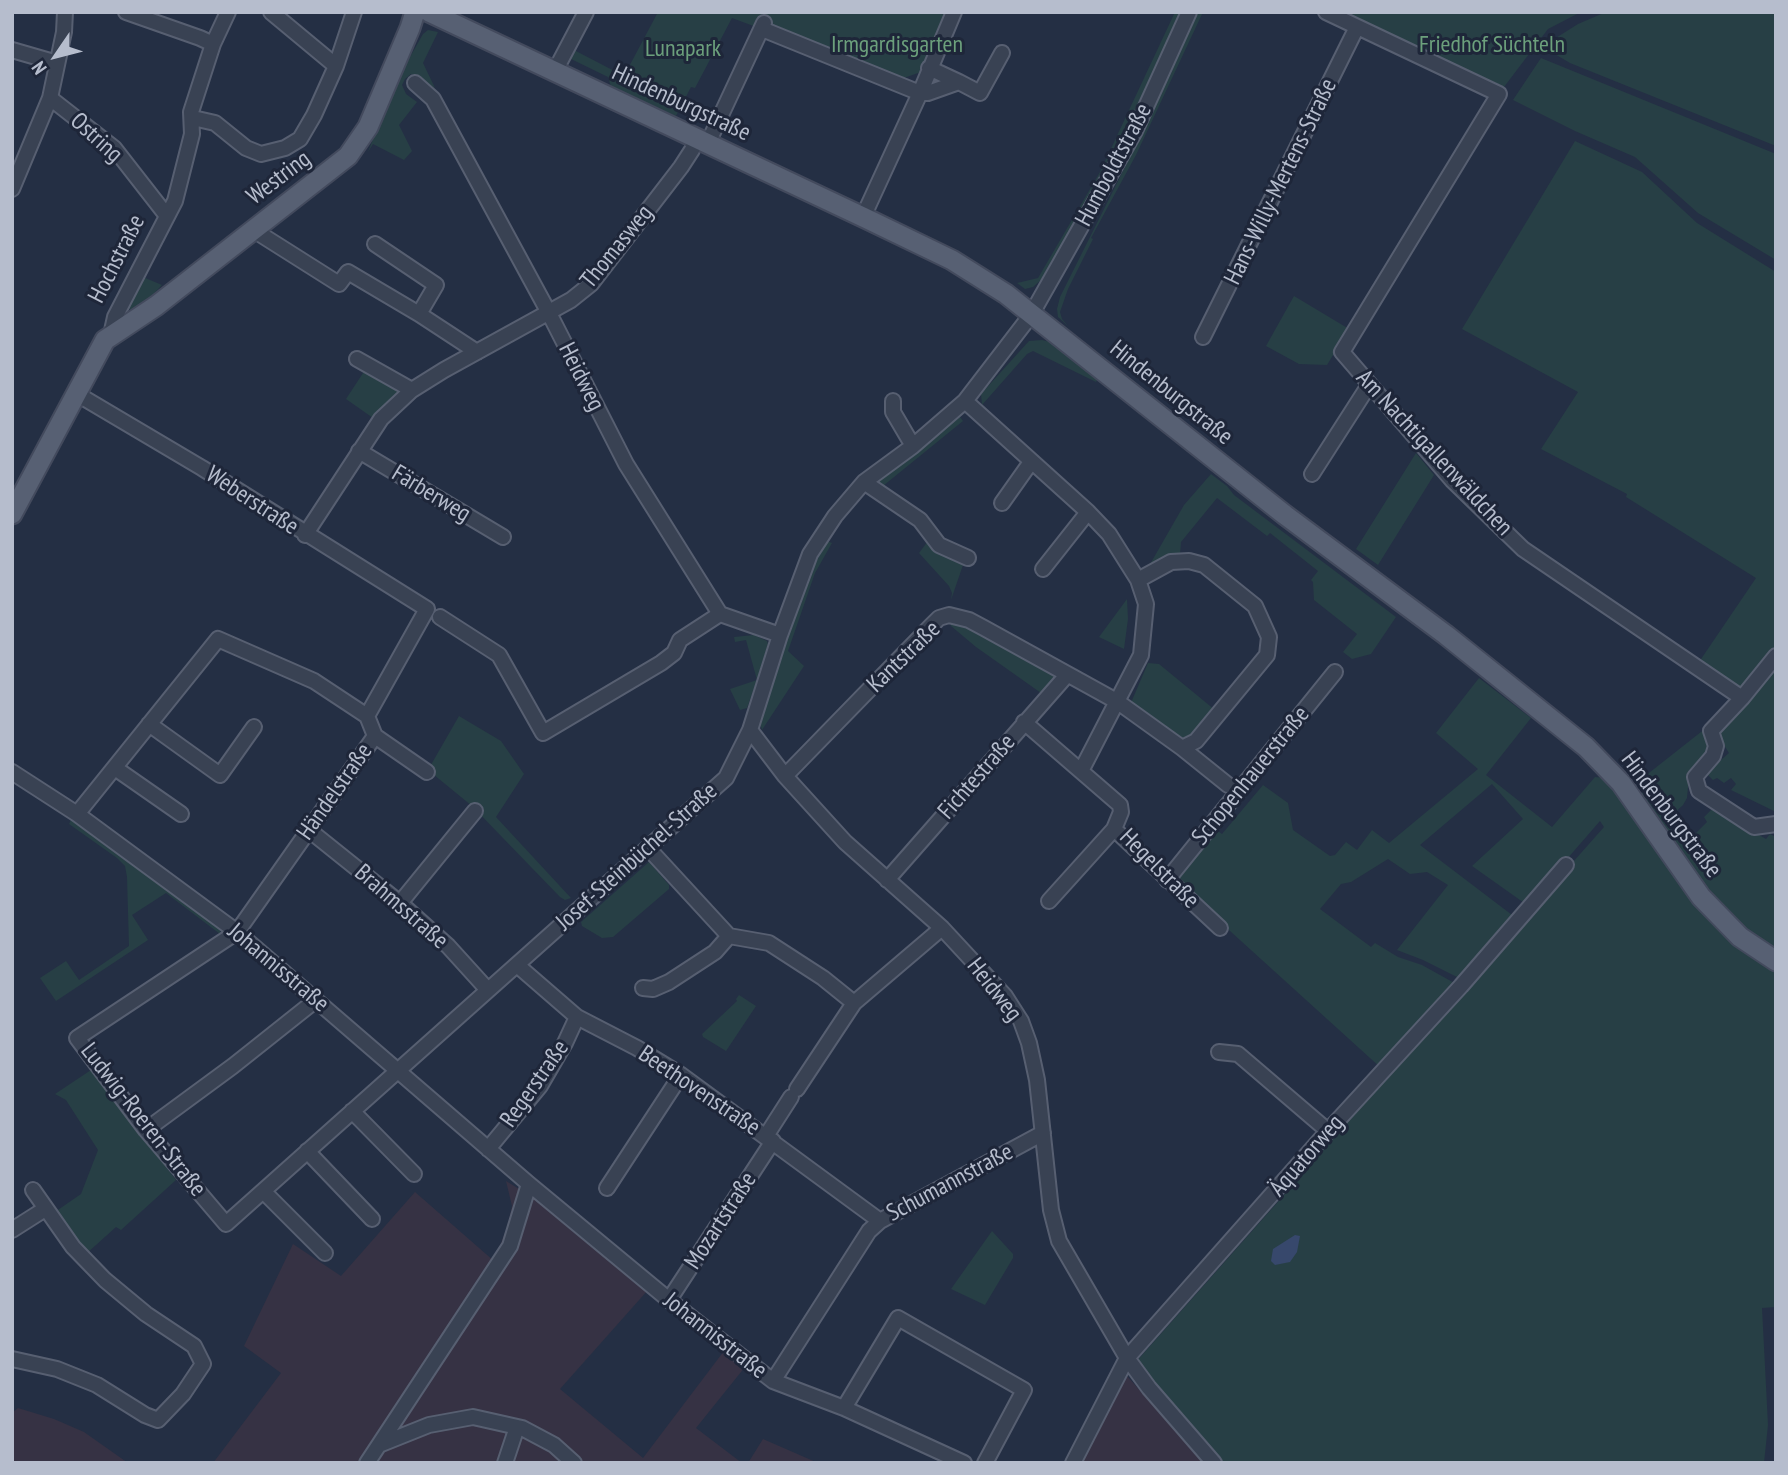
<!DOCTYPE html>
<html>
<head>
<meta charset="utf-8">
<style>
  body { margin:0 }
  #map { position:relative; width:1788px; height:1475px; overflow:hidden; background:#242f44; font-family:"PT Sans Narrow",sans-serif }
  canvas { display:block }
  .frame { position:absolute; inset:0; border:14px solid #b6bdcd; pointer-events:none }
  .north { position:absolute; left:21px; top:21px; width:70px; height:70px; -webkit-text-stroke:5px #1e2639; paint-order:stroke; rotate:235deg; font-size:19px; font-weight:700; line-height:28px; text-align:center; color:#b6bdcd }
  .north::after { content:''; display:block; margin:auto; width:24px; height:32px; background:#b6bdcd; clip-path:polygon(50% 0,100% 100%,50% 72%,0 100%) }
</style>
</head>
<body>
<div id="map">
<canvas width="1788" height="1475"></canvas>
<div class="frame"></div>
<div class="north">N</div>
</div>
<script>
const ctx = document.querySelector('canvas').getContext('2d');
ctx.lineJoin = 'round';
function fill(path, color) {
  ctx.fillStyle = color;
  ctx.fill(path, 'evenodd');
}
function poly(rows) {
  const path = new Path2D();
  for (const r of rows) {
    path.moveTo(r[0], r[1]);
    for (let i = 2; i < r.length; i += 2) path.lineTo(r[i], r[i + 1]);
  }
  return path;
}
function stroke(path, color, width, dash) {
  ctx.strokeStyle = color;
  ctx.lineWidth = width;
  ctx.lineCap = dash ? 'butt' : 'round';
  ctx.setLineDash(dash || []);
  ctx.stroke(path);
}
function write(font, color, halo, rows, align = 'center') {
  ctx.font = font + ' "PT Sans Narrow",sans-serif';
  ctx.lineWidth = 6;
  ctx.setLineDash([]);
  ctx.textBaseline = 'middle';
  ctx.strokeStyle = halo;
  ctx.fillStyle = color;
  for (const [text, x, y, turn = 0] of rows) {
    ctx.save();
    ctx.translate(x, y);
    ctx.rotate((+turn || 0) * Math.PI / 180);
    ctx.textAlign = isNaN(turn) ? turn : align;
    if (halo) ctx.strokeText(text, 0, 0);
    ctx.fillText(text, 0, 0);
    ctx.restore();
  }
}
fill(poly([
  [506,1181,534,1198,648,1290,560,1389,643,1458,724,1351,745,1367,696,1428,742,1463,213,1463,281,1373,244,1346,293,1244,341,1276,415,1192,494,1261,508,1225,512,1206],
  [1127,1376,1205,1463,1081,1463],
  [18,1408,54,1419,84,1432,128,1463,12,1463,12,1413],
  [763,1439,818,1463,748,1463]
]), '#363244');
fill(poly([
  [658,12,950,12,921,72,898,80,732,18,695,88,691,87,676,116,611,87,608,77,569,58,574,50,624,76],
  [1175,12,1181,12,1135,116,1136,122,1124,136,1041,280,1033,287,1025,289,1017,283,1038,278,1100,172],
  [1196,12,1203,12,1136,155,1091,238,1093,239,1068,289,1060,312,1062,319,1068,326,1058,317,1057,309,1060,297,1136,145,1135,139,1140,127,1146,124],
  [1343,12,1581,12,1548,29,1504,87],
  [1606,12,1776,12,1776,146,1570,63,1548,50,1551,41,1578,24],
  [428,30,438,32,423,63,435,88,411,74,405,79,402,85,406,94,417,102,399,125,412,151,404,160,373,144,368,152,393,87,423,34],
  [1541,58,1776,154,1776,260,1698,213,1635,157,1575,131,1513,100],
  [1575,141,1642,172,1697,223,1776,272,1776,648,1742,692,1699,662,1756,578,1626,497,1627,494,1541,449,1578,392,1462,329],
  [143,277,162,285,136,312,127,308],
  [1294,296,1349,329,1327,365,1299,364,1266,346],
  [1042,340,1050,342,1098,378,1096,382,1033,351,1027,354,982,405,981,394,1029,341],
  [365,370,398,386,398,392,373,418,346,399],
  [960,417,963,421,883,486,877,486,874,482,879,477,881,479],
  [1416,453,1434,475,1378,565,1356,549],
  [1211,474,1227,486,1234,495,1396,617,1371,654,1352,659,1343,652,1357,634,1314,600,1313,582,1311,580,1318,571,1270,533,1267,536,1217,498,1181,542,1180,555,1149,566,1184,505],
  [931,537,963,565,951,600,952,593,949,586,919,553],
  [827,541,832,543,815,573,788,651,804,666,762,730,759,719,784,643,806,581],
  [1127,599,1128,619,1124,649,1099,637],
  [950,621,961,622,1053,672,1054,679,1041,693,976,647,951,626],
  [754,635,767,641,768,644,757,680,747,708,740,710,730,689,757,680,746,640,735,642,734,637],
  [1148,663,1159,664,1215,710,1196,735,1188,739,1179,738,1130,705],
  [1776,664,1776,812,1731,790,1736,784,1731,778,1724,783,1717,778,1713,780,1706,773,1729,753,1722,742,1720,731],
  [1479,678,1531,718,1486,775,1552,827,1595,777,1606,778,1776,968,1776,1307,1762,1308,1768,1425,1764,1463,1218,1463,1135,1363,1300,1177,1333,1133,1604,827,1600,821,1527,905,1472,866,1523,819,1492,784,1420,845,1516,918,1463,980,1423,960,1397,950,1448,885,1427,872,1410,874,1388,859,1351,882,1341,884,1320,909,1371,947,1375,943,1398,957,1422,965,1458,985,1381,1068,1176,882,1215,829,1222,834,1263,785,1288,803,1293,830,1330,856,1335,855,1346,842,1357,850,1372,830,1389,843,1478,769,1436,733],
  [459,716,501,741,524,774,496,817,571,898,565,900,560,897,472,806,428,770],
  [1706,728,1708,752,1689,776,1687,798,1683,805,1667,820,1681,841,1686,843,1707,822,1704,817,1713,808,1766,839,1770,834,1776,837,1776,954,1735,924,1700,886,1636,795,1647,791,1640,780],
  [71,820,89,828,221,925,220,934,166,893,132,915,148,940,56,1001,40,978,66,961,79,980,129,946,127,877,125,866,117,858,69,824],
  [649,862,669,885,669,889,613,937,602,938,582,926,581,922],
  [739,995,756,1006,726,1051,703,1037,702,1034,737,1001,736,999],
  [91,1070,176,1180,121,1230,116,1227,86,1254,52,1214,81,1194,98,1150,66,1100,55,1094],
  [992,1231,1013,1254,1013,1258,985,1305,951,1289]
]), '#273f45');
fill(poly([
  [1295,1235,1300,1236,1297,1252,1290,1262,1275,1265,1271,1261,1273,1249]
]), '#37486c');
const minor = poly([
  [65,12,64,32,50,98,114,148,167,216],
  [126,12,200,38,213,44],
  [271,12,336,66],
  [1326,12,1499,94,1342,352,1452,480,1523,549,1742,698],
  [762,29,920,93,954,12],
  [12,50,57,63],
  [929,68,959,82],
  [555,71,586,12],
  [415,83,433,99,549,313,626,464,720,614,780,635],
  [193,118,215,123,246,148,261,154,285,148,300,139,314,115,336,66,354,12],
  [708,143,764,23],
  [12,189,50,98],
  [863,217,920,93,928,93,959,82,980,93,1002,53],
  [252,229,339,284,348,272,419,314,477,352],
  [375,244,436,285,419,314],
  [111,335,115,317,175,201,192,134,191,112,213,44,228,12],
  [1203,337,1357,27],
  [357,359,412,390],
  [77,394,202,468,427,609,367,716,375,736,237,932,77,1038,146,1130,226,1224,726,778,750,730,780,635,810,554,835,516,864,482,913,446,965,401,1031,315,1135,131,1189,12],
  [893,401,893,412,913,446],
  [965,401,1088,512,1109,534,1138,580,1146,604,1141,655,1081,771],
  [359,451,503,537],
  [1312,474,1369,385],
  [864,482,920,520,939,545,968,558],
  [1002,503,1031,462],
  [305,535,381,419,412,390,444,370,571,300,591,284,681,167,692,150,697,137],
  [1043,569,1088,512],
  [440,617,499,655,543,733,661,663,674,653,680,640,720,614],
  [1776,656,1742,698,1711,731,1716,746,1713,756,1695,777,1699,791,1754,827,1776,824],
  [1024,722,1120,805,1121,812,1114,829,1220,928],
  [149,724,220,775,254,727],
  [750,730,785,776,845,842,942,928,1005,996,1021,1021,1029,1043,1037,1080,1051,1210,1059,1241,1127,1358,1149,1388,1214,1463],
  [375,736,427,772],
  [1182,748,1228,785],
  [115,768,181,814],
  [12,772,77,814,237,932,529,1184,669,1300,773,1381,844,1408,964,1463],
  [785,776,931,626,939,618,949,615,969,620,984,628,1118,702,1182,748,1196,741,1267,655,1269,637,1255,606,1204,565,1189,561,1171,562,1138,580],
  [77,814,218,639,314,681,367,716],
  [309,830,400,903,448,946,487,989],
  [648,848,729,936,769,943,823,978,854,1003],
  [887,880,1067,675],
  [1167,880,1335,672],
  [1049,901,1114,829],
  [400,903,475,811],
  [517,965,577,1017,637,1048,681,1075,880,1221],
  [643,988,653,989,669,982,715,952,729,936],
  [1219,1052,1238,1054,1328,1131],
  [797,1089,854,1003,942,928],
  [352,1111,414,1174],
  [146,1130,233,1066,316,1000],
  [766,1136,791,1097],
  [488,1149,540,1086,565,1043,577,1017],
  [307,1151,372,1219],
  [607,1188,681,1075],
  [263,1191,325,1253],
  [12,1230,45,1209],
  [669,1300,773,1141],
  [12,1359,57,1369,97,1385,145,1415,158,1420,183,1394,203,1364,194,1346,146,1314,105,1280,73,1247,33,1190],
  [773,1381,869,1231,880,1221,1043,1133],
  [844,1408,898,1318,1024,1390,985,1463],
  [379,1445,429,1425,473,1417,522,1428,554,1445,574,1463],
  [367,1463,510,1246,529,1184],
  [505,1463,517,1427],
  [1073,1463,1127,1358,1328,1131,1461,986,1566,865]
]);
const major = poly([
  [429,12,863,217,952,260,1006,294,1285,515,1446,635,1586,747,1621,783,1701,897,1740,937,1776,961],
  [12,514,105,340,156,306,348,156,368,127,410,28,415,12]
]);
stroke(minor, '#575f71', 18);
stroke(major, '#434a5d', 23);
stroke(minor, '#394253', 14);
stroke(major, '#576073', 19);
write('24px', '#6ca07c', '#1e2639', [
  ["Irmgardisgarten",897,45],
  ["Friedhof Süchteln",1492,45],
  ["Lunapark",683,49]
]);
write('24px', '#b6bdcd', '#1e2639', [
  ["Hindenburgstraße",681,103,25],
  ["Ostring",96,138,42],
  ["Humboldtstraße",1114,165,-62],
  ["Westring",279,178,-37],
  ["Hans-Willy-Mertens-Straße",1281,182,-64],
  ["Thomasweg",617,247,-51],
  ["Hochstraße",117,259,-63],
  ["Heidweg",581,377,63],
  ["Hindenburgstraße",1171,393,39],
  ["Am Nachtigallenwäldchen",1434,453,47],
  ["Färberweg",431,494,31],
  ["Weberstraße",252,501,33],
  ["Kantstraße",904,657,-44],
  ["Schopenhauerstraße",1251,776,-51],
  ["Fichtestraße",977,777,-49],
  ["Händelstraße",335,792,-55],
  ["Hindenburgstraße",1671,815,53],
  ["Josef-Steinbüchel-Straße",637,857,-42],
  ["Hegelstraße",1159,869,45],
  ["Brahmsstraße",401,907,41],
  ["Johannisstraße",278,968,40],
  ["Heidweg",994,990,52],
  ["Regerstraße",535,1084,-55],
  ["Beethovenstraße",699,1091,34],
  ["Ludwig-Roeren-Straße",143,1120,52],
  ["Äquatorweg",1307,1156,-49],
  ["Schumannstraße",950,1183,-28],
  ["Mozartstraße",721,1221,-57],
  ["Johannisstraße",715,1336,38]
]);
</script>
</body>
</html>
